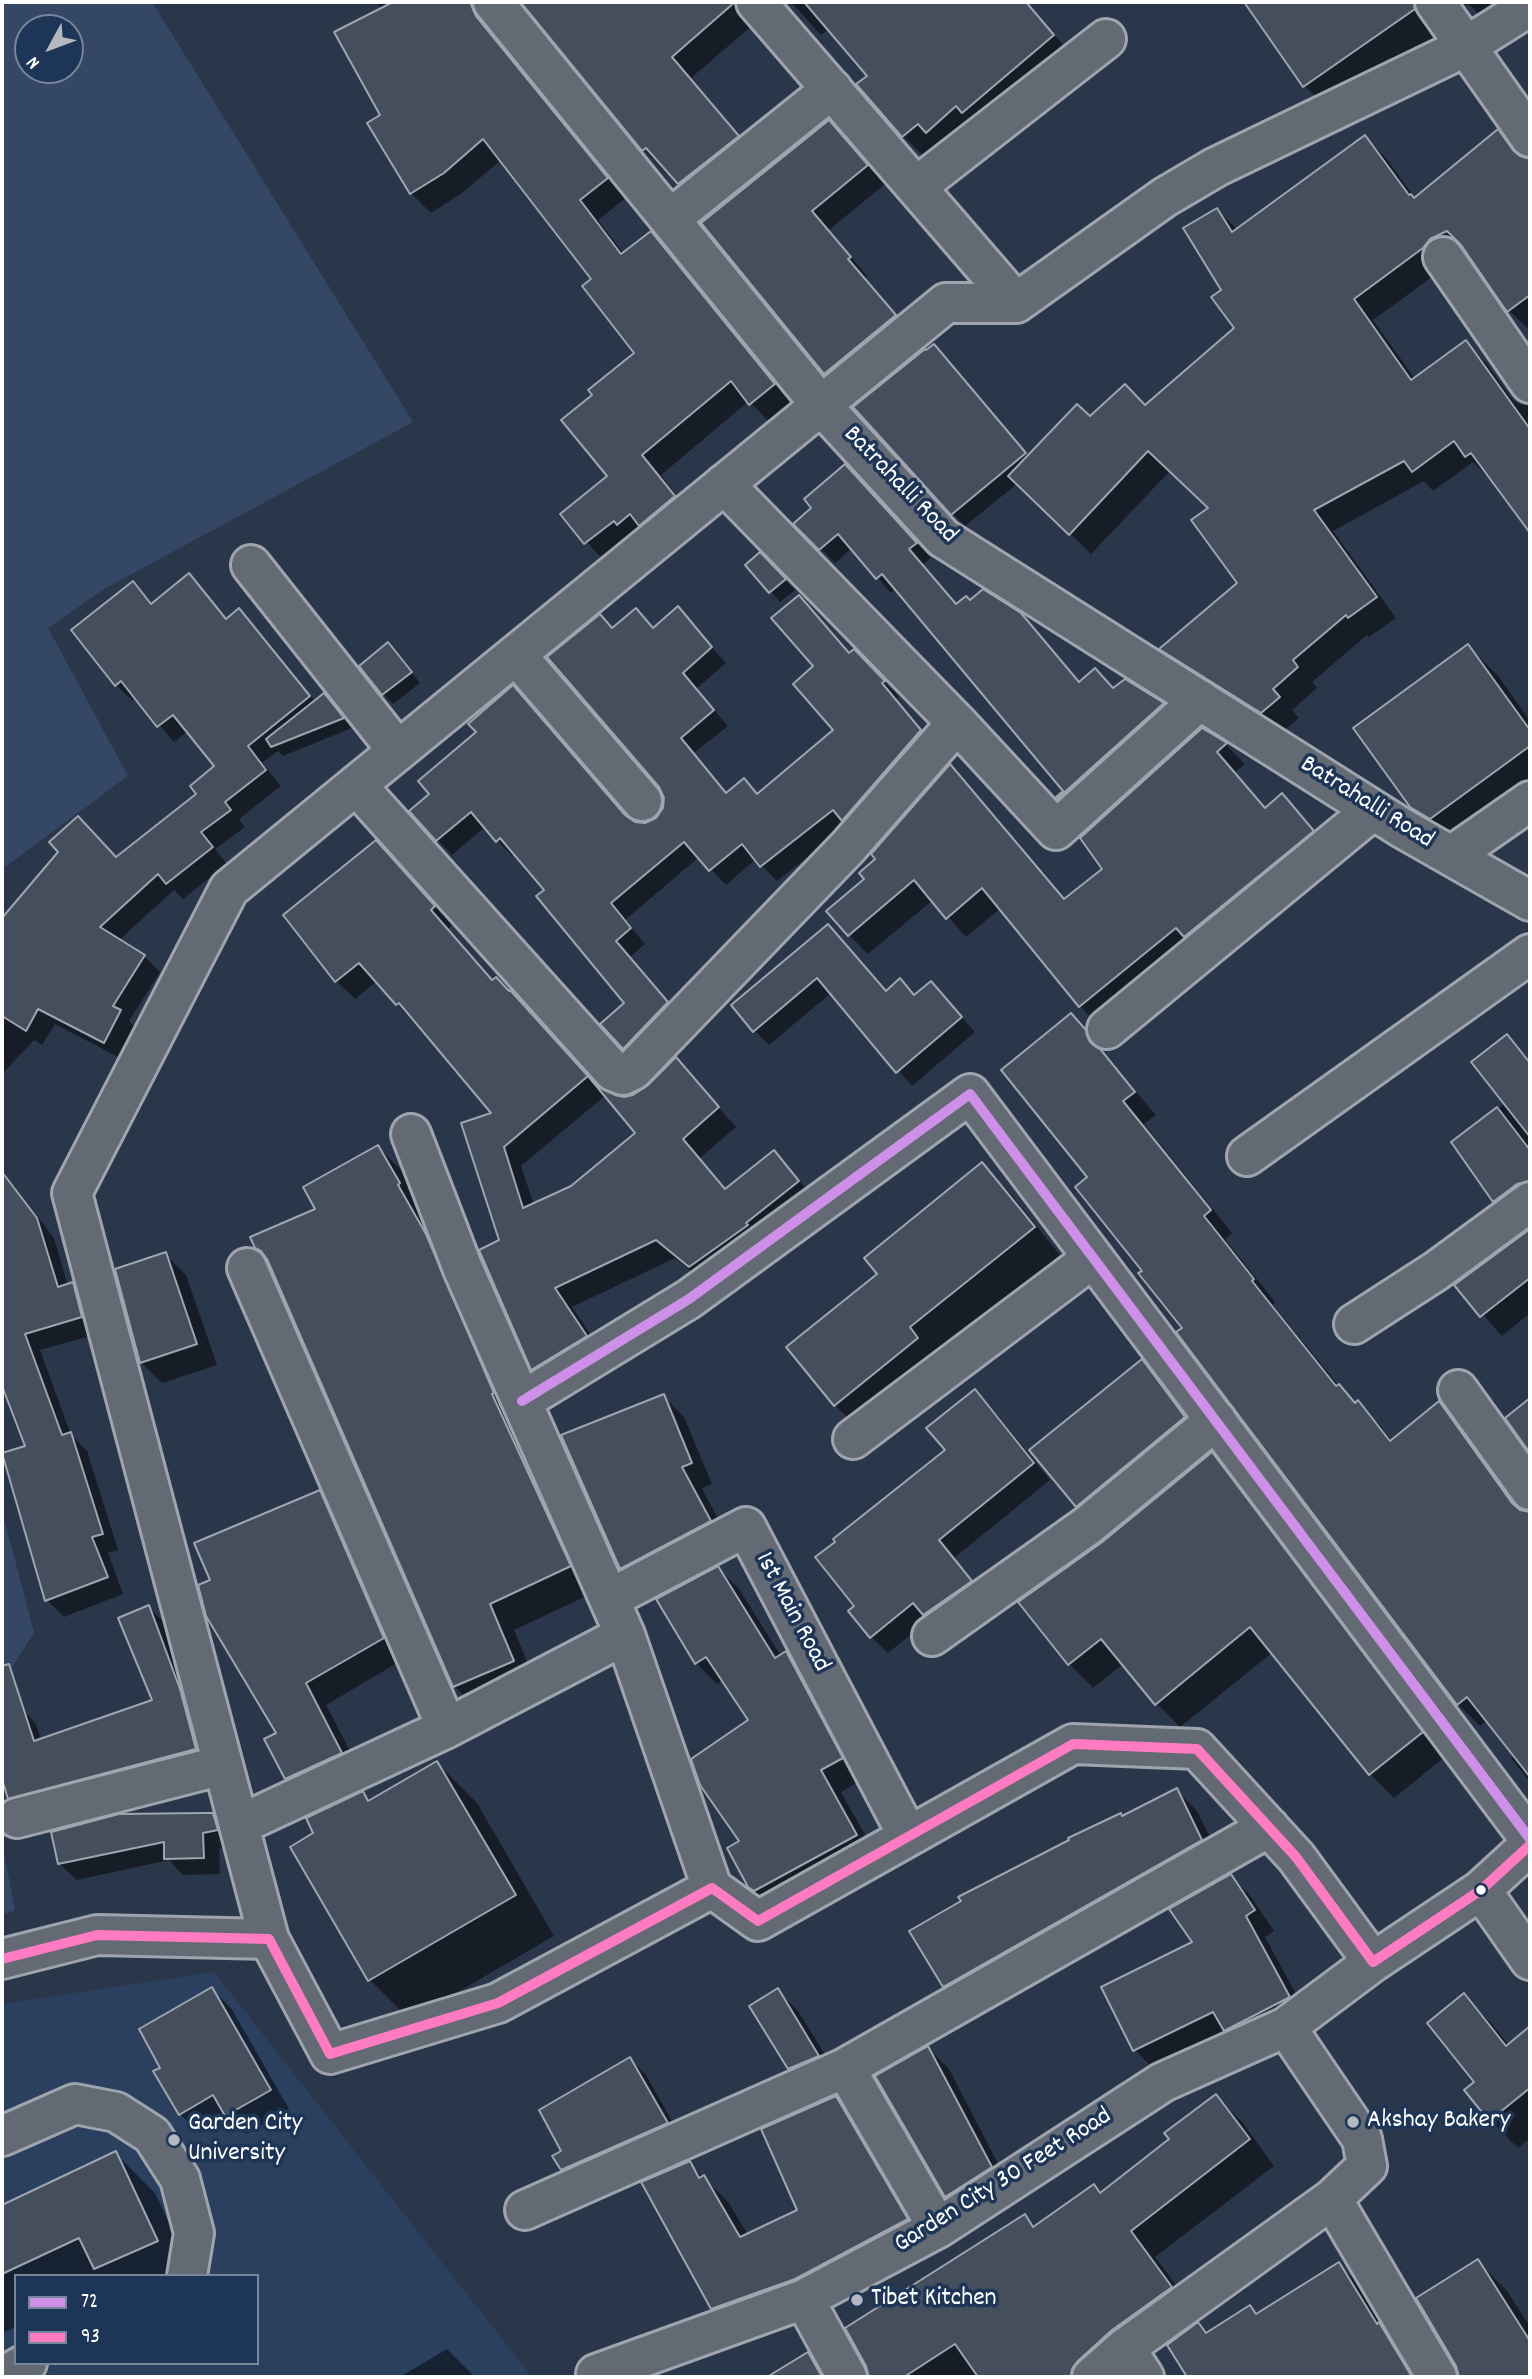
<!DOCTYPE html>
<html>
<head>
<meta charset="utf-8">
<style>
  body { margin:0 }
  #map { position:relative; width:1532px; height:2379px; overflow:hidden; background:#2a374a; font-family:Dekko,sans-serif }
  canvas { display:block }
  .frame { position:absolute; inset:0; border:4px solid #fff; pointer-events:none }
  .legend { position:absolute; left:14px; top:2274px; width:245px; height:91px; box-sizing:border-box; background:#1d3557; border:2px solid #77869a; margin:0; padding:9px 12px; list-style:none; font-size:21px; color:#fff }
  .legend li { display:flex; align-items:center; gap:14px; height:35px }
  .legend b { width:35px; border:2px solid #77869a }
  .north { position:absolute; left:14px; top:14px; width:70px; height:70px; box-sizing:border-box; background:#1d3557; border:2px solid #77869a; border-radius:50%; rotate:229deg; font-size:19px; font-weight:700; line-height:28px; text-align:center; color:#fff }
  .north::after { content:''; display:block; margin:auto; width:24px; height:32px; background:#b4b9c0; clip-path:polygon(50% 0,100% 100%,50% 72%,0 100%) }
</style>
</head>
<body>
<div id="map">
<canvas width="1532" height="2379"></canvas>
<div class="frame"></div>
<ul class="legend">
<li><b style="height:9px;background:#ce8fe9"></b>72</li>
<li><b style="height:9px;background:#fe7ac1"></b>93</li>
</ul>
<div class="north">N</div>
</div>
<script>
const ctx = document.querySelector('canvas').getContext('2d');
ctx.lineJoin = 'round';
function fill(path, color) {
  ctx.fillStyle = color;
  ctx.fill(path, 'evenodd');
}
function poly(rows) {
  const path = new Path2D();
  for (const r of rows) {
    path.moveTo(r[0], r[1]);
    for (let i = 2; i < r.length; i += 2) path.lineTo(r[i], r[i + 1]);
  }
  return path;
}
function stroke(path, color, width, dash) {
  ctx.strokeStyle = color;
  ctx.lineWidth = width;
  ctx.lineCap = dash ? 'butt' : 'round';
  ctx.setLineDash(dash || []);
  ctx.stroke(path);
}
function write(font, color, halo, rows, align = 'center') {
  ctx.font = font + ' Dekko,sans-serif';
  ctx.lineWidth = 7;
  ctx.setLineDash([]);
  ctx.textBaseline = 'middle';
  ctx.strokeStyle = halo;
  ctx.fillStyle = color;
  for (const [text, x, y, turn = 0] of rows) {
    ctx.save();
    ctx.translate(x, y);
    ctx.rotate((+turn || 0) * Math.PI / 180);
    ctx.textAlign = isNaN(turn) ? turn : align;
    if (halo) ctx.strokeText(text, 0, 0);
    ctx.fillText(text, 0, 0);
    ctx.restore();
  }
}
fill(poly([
  [214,1972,532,2377,2,2377,2,2004],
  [16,2276,257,2276,257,2363,16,2363]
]), '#2a405e');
fill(poly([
  [2,2,152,2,413,422,104,589,48,628,128,776,2,869],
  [28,28,70,28,70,70,28,70],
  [2,1511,34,1632,2,1684],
  [2,1843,15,1910,2,1915]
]), '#344865');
fill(poly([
  [375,2,505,2,490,26,495,37,626,198,598,220,624,254,651,233,670,253,794,404,770,423,749,401,661,475,693,517,605,562,562,514,610,477,595,395,637,353,593,279,501,160,462,193,431,213,411,193,370,123,383,116,382,9],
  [523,2,767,2,754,24,691,78,757,156,699,203,665,167,663,169,644,150],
  [791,2,1026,2,1072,55,947,151,938,143,923,156,903,136,869,76,829,29,821,35],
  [1254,2,1502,2,1481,17,1470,5,1457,4,1444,45,1329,110,1305,86,1249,5],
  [829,122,885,184,829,230,867,276,865,278,913,334,843,391,825,373,703,223],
  [1498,132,1523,159,1530,160,1530,330,1509,311,1467,251,1450,260,1443,269,1373,320,1415,379,1465,343,1486,363,1512,399,1519,404,1530,406,1530,530,1489,475,1487,476,1473,462,1433,491,1424,481,1333,531,1396,618,1369,637,1367,635,1312,682,1317,688,1292,710,1299,718,1282,732,1182,669,1162,649,1239,583,1210,509,1170,471,1091,554,1018,483,965,526,953,514,946,359,1029,457,1090,419,1146,407,1236,328,1223,290,1217,210,1238,230,1365,137,1386,158,1415,198],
  [859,480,931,558,922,565,957,605,1083,690,1114,690,1125,681,1163,705,1177,719,1073,812,1058,798,1065,791,896,588,891,593,852,548,835,563,796,524],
  [760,555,795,590,780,602,748,565],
  [189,575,227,619,239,610,255,626,316,702,324,695,352,728,283,756,278,751,262,763,281,786,239,819,245,827,215,849,227,864,183,899,174,890,119,940,144,956,160,972,129,1021,135,1027,120,1058,55,1024,42,1045,34,1040,2,1074,2,945,6,937,116,859,198,794,216,767,188,731,174,742,136,698,132,700,116,685,133,583,153,604],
  [678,609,726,663,696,689,728,726,694,753,727,794,744,780,759,795,836,730,816,667,814,612,850,654,854,651,899,697,896,699,935,747,849,825,777,881,756,859,726,885,699,857,625,920,645,944,630,957,682,1019,639,1063,624,1048,627,1003,546,890,515,853,512,856,485,827,452,855,411,811,431,794,478,733,528,703,629,820,635,824,646,824,657,819,665,808,665,797,613,630,654,629],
  [1468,646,1499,677,1530,721,1530,799,1444,838,1412,806],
  [398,655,420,683,393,704,383,694],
  [1202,730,1225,744,1245,764,1235,772,1266,809,1282,796,1332,851,1099,1025,1080,1006,1001,908,966,937,933,900,868,954,849,935,866,879,877,859,950,767,969,786,1065,900,1105,869],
  [394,860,452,925,448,929,494,981,529,1011,600,1089,615,1097,625,1099,633,1096,649,1087,676,1060,736,1127,700,1158,727,1190,774,1152,816,1200,709,1285,675,1258,572,1307,604,1355,551,1387,533,1369,501,1240,494,1114,377,981,355,999,336,981],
  [606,1095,637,1133,572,1188,534,1205,521,1166],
  [828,926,887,992,900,981,915,996,945,998,975,1032,912,1086,831,993,769,1045,755,1031],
  [1071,1015,1093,1037,1109,1060,1156,1115,1144,1124,1232,1233,1225,1239,1275,1302,1273,1305,1339,1386,1380,1425,1392,1441,1439,1403,1461,1425,1523,1512,1530,1513,1530,1782,1511,1758,1515,1755,1488,1720,1480,1726,1458,1704,1144,1271,1090,1177],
  [1506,1036,1530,1061,1530,1209,1514,1221,1494,1201,1453,1143,1505,1103],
  [378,1147,404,1173,424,1209,595,1592,514,1630,538,1687,480,1711,454,1686,269,1260,256,1247,317,1210],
  [982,1165,1009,1192,1060,1255,935,1355,862,1432,835,1405,880,1274],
  [2,1182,35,1213,54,1238,68,1286,73,1284,89,1301,98,1334,40,1350,71,1435,87,1451,118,1550,108,1553,123,1594,64,1617,47,1600,4,1454,27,1447,2,1381],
  [1530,1231,1530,1313,1502,1336,1457,1285],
  [165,1254,186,1275,217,1365,162,1383,141,1362],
  [1142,1362,1173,1393,1215,1449,1210,1453,1235,1478,1445,1757,1394,1798,1370,1774,1273,1652,1180,1727,1156,1703,1123,1664,1093,1688,1069,1664,1020,1603,1109,1538,1077,1506],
  [974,1391,991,1407,1050,1480,954,1558,987,1598,930,1619,888,1653,871,1637,856,1607,947,1451],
  [663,1396,684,1417,712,1484,702,1488,730,1542,642,1589,621,1568],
  [319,1492,340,1513,404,1659,326,1705,362,1774,308,1799,287,1778,266,1740,278,1734],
  [718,1568,739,1589,781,1656,786,1653,807,1674,862,1780,841,1792,877,1856,771,1908,749,1886,741,1842,750,1720,723,1680,717,1684,696,1663],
  [148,1607,162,1620,193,1704,208,1762,23,1811,10,1798,2,1771,2,1717,23,1710,36,1724,41,1740,154,1701],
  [437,1763,477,1803,554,1936,410,2020,370,1980,292,1848,316,1834,362,1794,371,1802],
  [1176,1790,1197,1811,1222,1861,965,2007,944,1986,1123,1817],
  [212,1814,229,1831,233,1846,219,1849,220,1874,183,1875,169,1860,77,1880,60,1864],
  [1231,1876,1251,1897,1274,1931,1265,1937,1309,2018,1156,2071,1135,2050],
  [212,1989,231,2008,289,2109,246,2134,228,2116,200,2133,180,2114,163,2068],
  [777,1990,798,2011,839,2077,811,2089,789,2068],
  [1464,1996,1492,2024,1509,2045,1530,2028,1530,2138,1518,2148,1490,2120,1477,2083],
  [928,2048,949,2069,1011,2189,968,2217,947,2196,877,2077],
  [630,2059,646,2075,682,2139,578,2185,562,2169,563,2151],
  [1216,2097,1242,2122,1274,2166,1155,2257,1197,2313,1113,2377,870,2377,868,2366,1025,2217,1036,2227,1094,2186,1102,2194,1172,2140],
  [836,2098,861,2123,932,2245,738,2334,713,2308,689,2163,729,2203,748,2235,799,2211],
  [115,2153,155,2193,194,2276,16,2276,16,2327,2,2333,2,2207],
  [1477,2261,1507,2291,1530,2327,1530,2377,1460,2377,1457,2365],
  [1338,2264,1368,2293,1422,2377,1189,2377,1169,2345,1198,2324,1208,2334,1250,2307,1258,2315],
  [447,2349,475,2377,400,2377],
  [808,2354,831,2377,771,2377]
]), '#0007');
const building = poly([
  [393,2,470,2,476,16,608,178,580,200,621,254,651,231,775,384,749,405,731,381,642,455,675,496,639,526,630,514,617,525,614,521,584,544,560,514,607,476,561,420,592,395,588,390,634,353,582,286,591,279,483,139,444,173,410,194,367,123,380,115,334,32,393,2],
  [525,2,735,2,672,57,739,136,678,184,646,148,642,151,522,4,525,2],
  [804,2,1026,2,1054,35,962,113,956,106,926,133,918,124,902,137,856,84,867,76,804,2],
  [1244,2,1414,2,1415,9,1303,87,1244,2],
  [829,120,868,165,812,211,851,257,848,259,896,315,824,374,701,223,829,120],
  [1498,129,1513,150,1520,156,1530,159,1530,295,1507,312,1461,245,1447,231,1430,239,1423,248,1354,299,1411,380,1466,340,1530,429,1530,533,1471,453,1465,457,1454,441,1412,472,1404,461,1314,510,1377,597,1348,618,1346,615,1293,660,1298,667,1273,689,1280,697,1261,713,1159,649,1237,583,1191,520,1208,508,1148,451,1069,535,1008,476,1077,404,1090,416,1125,384,1145,405,1234,328,1211,297,1221,290,1183,228,1217,208,1232,232,1365,135,1409,195,1411,194,1414,198,1498,129],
  [934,344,1026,453,951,515,853,407,925,349,926,350,934,344],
  [845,464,917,543,909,549,956,604,966,596,970,600,983,589,1021,613,1079,682,1095,668,1113,688,1125,679,1164,703,1057,799,1056,797,1063,791,882,574,876,579,838,534,819,550,793,524,811,508,804,499,845,464],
  [760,552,786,579,769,593,745,565,760,552],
  [189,573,226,619,239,608,310,696,248,746,266,770,225,802,231,810,201,832,213,847,166,884,158,874,100,927,145,955,113,1006,121,1010,104,1043,38,1009,26,1031,2,1016,2,918,58,852,49,842,78,816,116,857,196,794,190,786,214,766,173,715,157,727,121,681,115,686,71,630,133,581,151,604,189,573],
  [799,595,849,653,854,649,885,681,882,683,921,730,842,821,833,810,760,867,742,844,709,871,684,842,611,903,631,928,616,941,668,1002,623,1049,600,1024,624,1003,536,896,544,890,500,838,496,842,471,812,436,841,409,811,429,794,418,781,476,732,468,724,513,685,625,815,635,822,645,823,656,818,663,808,664,798,659,787,547,657,600,614,612,628,636,608,653,628,678,606,712,647,683,673,714,710,681,738,726,793,744,778,757,794,833,730,793,684,813,666,771,618,799,595],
  [388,642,412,672,382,695,359,666,388,642],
  [1468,644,1530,730,1530,746,1430,819,1410,807,1353,728,1468,644],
  [324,693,344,718,271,747,266,739,324,693],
  [1202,728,1227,743,1217,752,1265,808,1282,793,1314,831,1184,937,1176,928,1079,1007,982,888,946,919,914,880,848,936,826,911,864,879,859,873,875,859,871,854,950,764,1064,899,1102,869,1080,838,1202,728],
  [376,840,435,906,431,910,492,980,496,977,509,991,510,990,597,1086,615,1095,624,1097,633,1095,648,1085,676,1057,719,1107,683,1139,725,1189,774,1150,799,1181,746,1223,748,1225,689,1267,656,1240,555,1288,587,1336,531,1370,479,1250,499,1240,461,1123,491,1113,399,1003,396,1005,359,963,335,982,283,915,376,840],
  [588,1076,635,1133,571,1186,523,1208,504,1147,588,1076],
  [828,924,886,991,900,978,914,995,931,981,962,1017,896,1073,817,978,753,1032,731,1005,828,924],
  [1071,1013,1086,1030,1090,1042,1101,1050,1135,1092,1123,1101,1211,1210,1204,1216,1254,1279,1252,1281,1336,1386,1339,1384,1355,1403,1358,1400,1390,1441,1439,1401,1512,1503,1520,1510,1530,1512,1530,1777,1467,1697,1457,1705,1176,1332,1182,1328,1138,1273,1142,1271,1075,1187,1087,1177,1001,1070,1071,1013],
  [1507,1034,1530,1063,1530,1137,1471,1062,1507,1034],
  [1497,1107,1530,1150,1530,1181,1517,1184,1493,1202,1451,1142,1497,1107],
  [378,1145,400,1183,398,1185,426,1234,494,1393,492,1394,571,1566,490,1604,514,1661,453,1687,267,1259,261,1251,255,1248,250,1237,315,1209,303,1187,378,1145],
  [982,1162,1035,1227,910,1327,918,1338,834,1406,786,1347,877,1274,864,1258,982,1162],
  [2,1172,37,1218,58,1287,73,1282,82,1317,25,1334,62,1435,71,1432,103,1534,92,1537,108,1577,45,1601,2,1453,25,1446,2,1386,2,1172],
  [1530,1229,1530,1278,1480,1317,1454,1285,1530,1229],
  [166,1252,197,1344,140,1363,115,1269,166,1252],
  [1142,1359,1185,1417,1076,1507,1029,1450,1142,1359],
  [975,1389,1034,1463,939,1540,972,1581,923,1615,913,1603,870,1638,848,1611,854,1606,815,1557,835,1542,833,1539,945,1450,926,1428,975,1389],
  [664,1394,692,1463,682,1467,711,1521,620,1569,561,1435,664,1394],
  [1530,1398,1530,1453,1505,1418,1530,1398],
  [1212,1452,1423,1732,1369,1775,1250,1627,1155,1705,1101,1639,1068,1665,1018,1602,1101,1543,1212,1452],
  [320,1490,384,1638,306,1683,342,1753,285,1779,264,1739,276,1733,206,1616,198,1585,210,1580,194,1543,320,1490],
  [718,1566,775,1658,786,1651,843,1758,821,1770,857,1835,754,1891,748,1887,727,1848,739,1841,700,1785,691,1759,748,1720,706,1657,695,1664,656,1599,718,1566],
  [149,1605,180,1689,196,1749,8,1799,2,1779,2,1666,9,1664,34,1741,152,1700,118,1618,149,1605],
  [437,1761,516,1895,368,1981,290,1847,313,1833,306,1818,363,1791,368,1801,437,1761],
  [1177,1788,1202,1840,943,1987,909,1931,961,1901,958,1897,1069,1840,1068,1838,1121,1813,1122,1816,1177,1788],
  [203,1813,213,1813,218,1830,203,1833,204,1858,164,1859,164,1842,58,1864,51,1832,119,1814,203,1813],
  [1231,1874,1255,1910,1246,1916,1290,1997,1224,2031,1213,2012,1133,2051,1101,1987,1192,1942,1169,1909,1231,1874],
  [212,1987,271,2090,225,2116,213,2095,179,2115,153,2071,160,2068,139,2029,212,1987],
  [778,1988,819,2056,788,2069,749,2006,778,1988],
  [1464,1993,1506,2046,1530,2026,1530,2088,1489,2121,1464,2090,1474,2082,1427,2023,1464,1993],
  [928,2046,992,2167,945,2197,875,2076,928,2046],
  [630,2057,668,2123,561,2170,552,2156,561,2151,539,2110,630,2057],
  [1216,2094,1250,2139,1131,2231,1172,2287,1112,2330,1078,2361,1072,2369,1071,2377,978,2377,955,2344,904,2377,869,2377,866,2366,845,2328,1025,2214,1033,2227,1094,2184,1100,2193,1169,2139,1164,2133,1216,2094],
  [836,2096,908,2219,795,2279,711,2309,641,2182,690,2161,699,2178,704,2175,740,2237,797,2210,761,2129,836,2096],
  [116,2151,158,2241,94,2269,79,2238,2,2274,2,2205,116,2151],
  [1478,2259,1530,2341,1530,2377,1459,2377,1456,2366,1416,2298,1478,2259],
  [1339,2262,1377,2324,1379,2322,1412,2377,1187,2377,1167,2345,1198,2322,1206,2333,1250,2305,1256,2314,1339,2262],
  [808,2352,822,2377,767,2377,808,2352]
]);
fill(building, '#444e5c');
stroke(building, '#9fa5ae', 2);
const minor = poly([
  [493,2,820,404,943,538,1402,828,1530,901],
  [756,2,1016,303],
  [1435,2,1530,137],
  [916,187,1106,39],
  [670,219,832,89],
  [1443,257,1530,383],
  [724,484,957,723,1056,830,1200,700],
  [251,565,398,751],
  [516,655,642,801],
  [356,785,613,1071,623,1075,633,1070,848,847,957,723],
  [1451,856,1530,801],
  [1107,1029,1373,810],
  [411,1134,463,1269,625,1635,712,1888],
  [1247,1156,1530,954],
  [247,1268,447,1728,625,1635],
  [1354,1324,1436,1271,1530,1202],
  [1458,1390,1530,1490],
  [522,1401,689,1299,970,1094,1530,1839],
  [853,1439,1093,1258],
  [609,1599,746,1527,908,1836],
  [932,1636,1087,1526,1216,1420],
  [17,1818,223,1765],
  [239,1825,447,1728],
  [1481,1890,1530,1960],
  [269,1939,72,1193,229,889,946,303,1016,303,1165,197,1216,167,1465,47,1530,6],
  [2,1959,97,1935,269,1939,330,2054,498,2003,712,1888,758,1921,1073,1744,1197,1749,1296,1857,1373,1962,1481,1890,1530,1845],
  [845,2068,938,2228],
  [2,2136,75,2104,116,2112,152,2135,180,2179,194,2233,187,2276],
  [1332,2199,1437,2377],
  [525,2210,845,2068,1269,1827],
  [1125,2348,1144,2377],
  [9,2373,27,2363],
  [596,2374,804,2299],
  [847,2377,804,2299,938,2228,1163,2082,1286,2027],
  [1092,2377,1125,2348,1332,2199,1367,2166,1362,2139,1286,2027,1373,1962]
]);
stroke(minor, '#9fa5ae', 44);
stroke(minor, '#636a74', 38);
stroke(poly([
  [522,1401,689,1299,970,1094,1530,1839]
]), '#ce8fe9', 10);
stroke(poly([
  [2,1959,97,1935,269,1939,330,2054,498,2003,712,1888,758,1921,1073,1744,1197,1749,1296,1857,1373,1962,1481,1890,1530,1845]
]), '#fe7ac1', 10);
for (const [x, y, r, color] of [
  [1481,1890,6,"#fff"],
  [1353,2122,7,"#b4b9c0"],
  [174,2140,7,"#b4b9c0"],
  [857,2300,7,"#b4b9c0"]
]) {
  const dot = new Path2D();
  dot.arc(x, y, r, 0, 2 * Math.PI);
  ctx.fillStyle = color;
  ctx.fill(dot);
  stroke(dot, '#1d3557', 2.5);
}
write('26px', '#fff', '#1d3557', [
  ["Batrahalli Road",899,486,46],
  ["Batrahalli Road",1366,804,32],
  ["1st Main Road",791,1613,62],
  ["Garden City 30 Feet Road",1004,2182,-32]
]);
write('26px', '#fff', '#1d3557', [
  ["Akshay Bakery",1367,2122],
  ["Garden City",188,2125],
  ["University",188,2155],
  ["Tibet Kitchen",871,2300]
], 'left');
</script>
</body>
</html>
